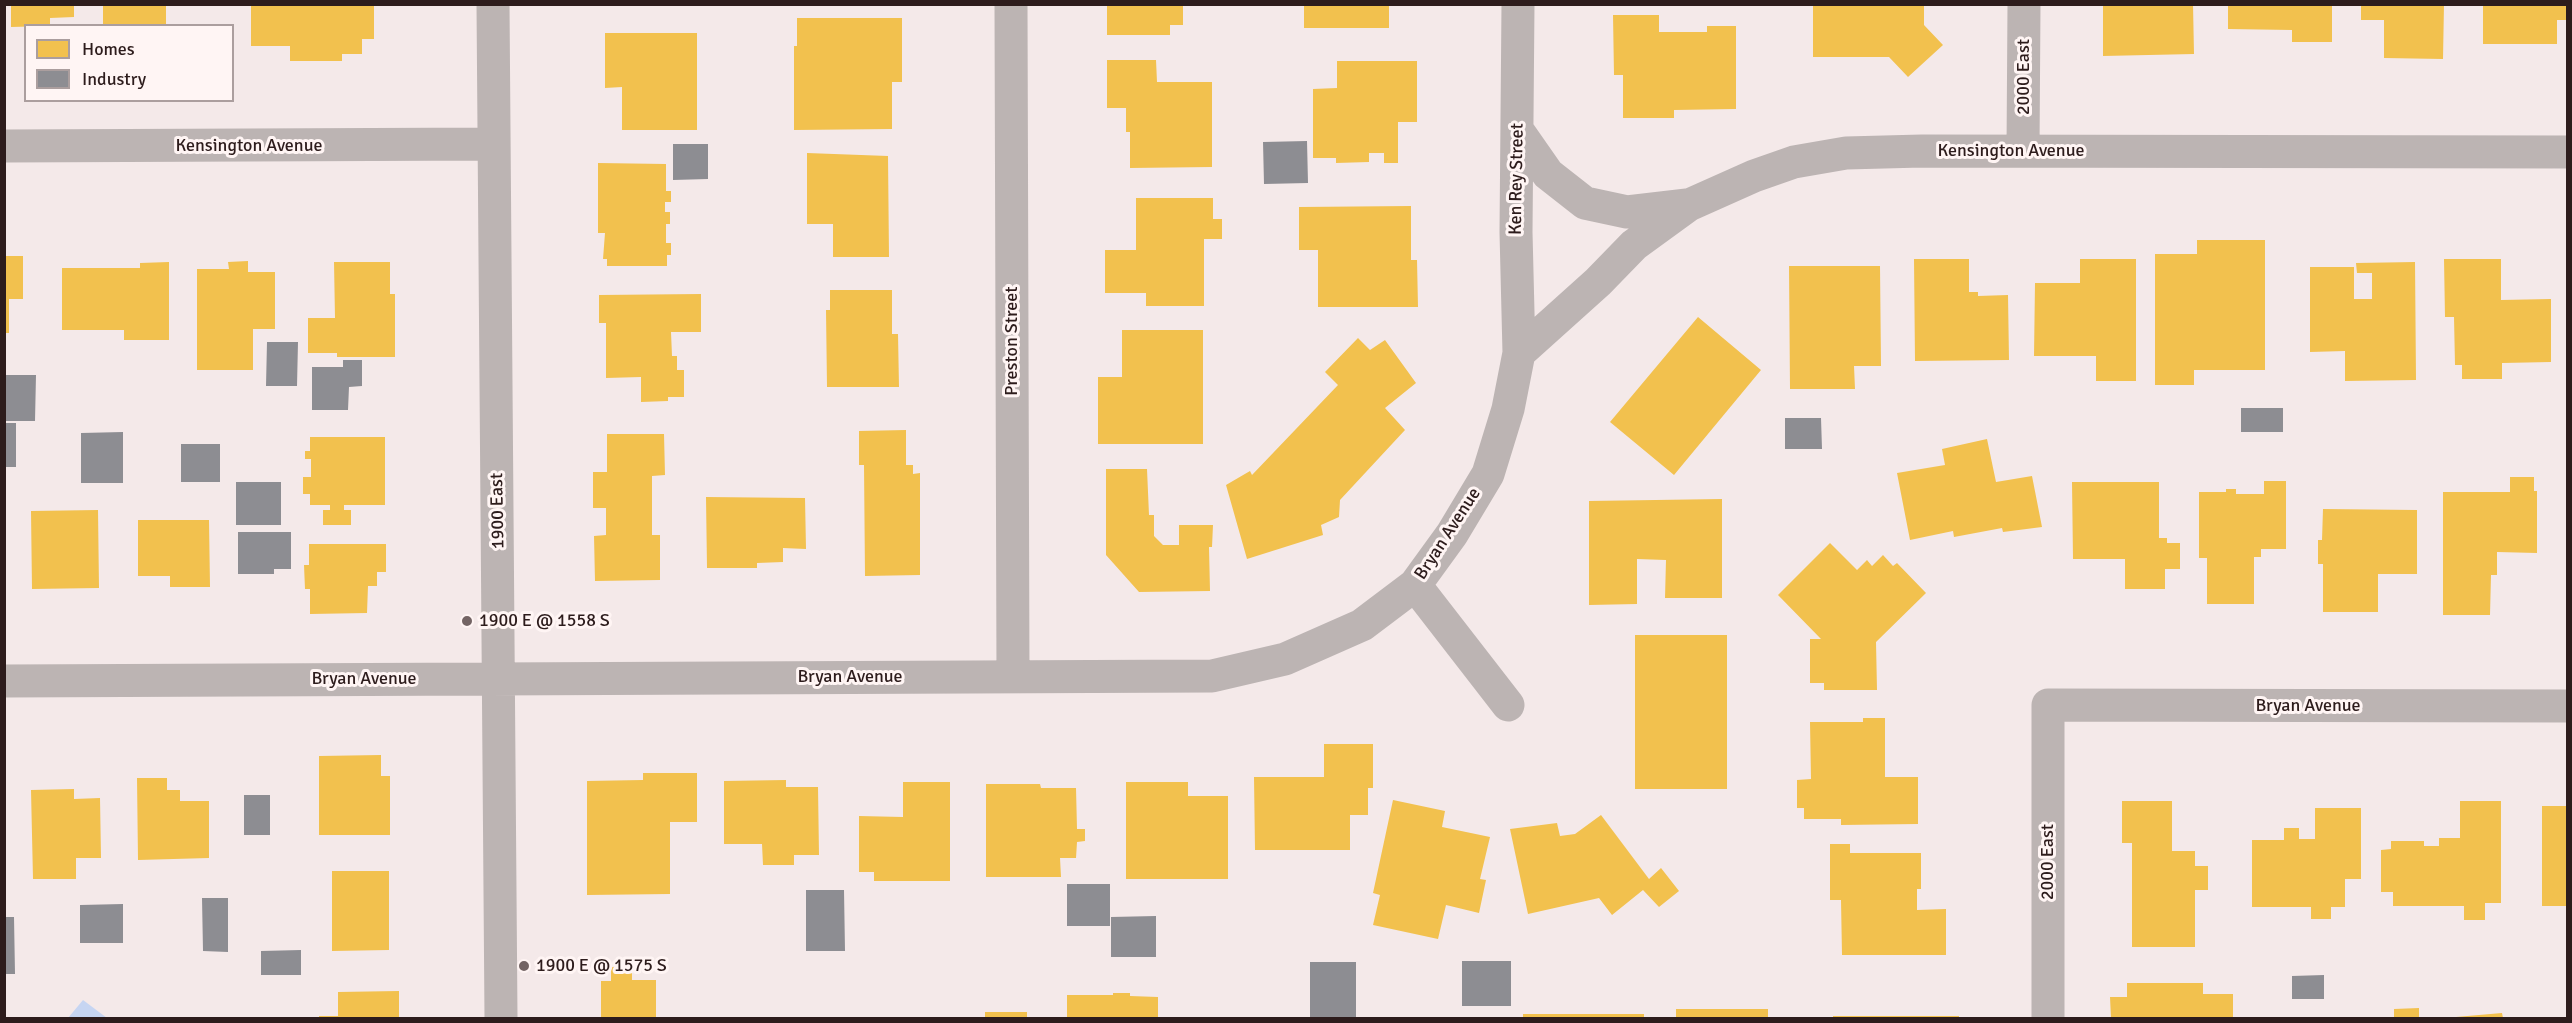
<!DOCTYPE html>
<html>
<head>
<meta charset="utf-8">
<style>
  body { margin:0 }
  #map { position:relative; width:2572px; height:1023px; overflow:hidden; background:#f4e9e9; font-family:Signika,sans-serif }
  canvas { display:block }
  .frame { position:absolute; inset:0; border:6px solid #2d1c1c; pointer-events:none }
  .legend { position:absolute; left:24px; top:24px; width:210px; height:78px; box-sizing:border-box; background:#fff5f4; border:2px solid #ab9e9e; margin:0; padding:8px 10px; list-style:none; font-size:18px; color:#2d1c1c }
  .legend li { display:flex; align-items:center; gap:12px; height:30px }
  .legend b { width:30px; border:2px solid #ab9e9e }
</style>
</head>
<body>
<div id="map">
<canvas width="2572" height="1023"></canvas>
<div class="frame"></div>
<ul class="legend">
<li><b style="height:16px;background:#f2c14e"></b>Homes</li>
<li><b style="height:16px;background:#8d8d92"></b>Industry</li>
</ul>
</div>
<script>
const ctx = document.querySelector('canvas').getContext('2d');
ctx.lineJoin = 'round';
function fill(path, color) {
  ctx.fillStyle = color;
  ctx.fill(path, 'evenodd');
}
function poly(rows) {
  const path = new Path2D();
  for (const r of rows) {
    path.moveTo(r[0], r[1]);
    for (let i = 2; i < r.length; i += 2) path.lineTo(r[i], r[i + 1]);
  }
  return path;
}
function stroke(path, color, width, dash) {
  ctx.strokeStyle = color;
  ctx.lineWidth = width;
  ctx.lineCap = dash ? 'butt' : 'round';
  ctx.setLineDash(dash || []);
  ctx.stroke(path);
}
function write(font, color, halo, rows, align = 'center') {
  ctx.font = font + ' Signika,sans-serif';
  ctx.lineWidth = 6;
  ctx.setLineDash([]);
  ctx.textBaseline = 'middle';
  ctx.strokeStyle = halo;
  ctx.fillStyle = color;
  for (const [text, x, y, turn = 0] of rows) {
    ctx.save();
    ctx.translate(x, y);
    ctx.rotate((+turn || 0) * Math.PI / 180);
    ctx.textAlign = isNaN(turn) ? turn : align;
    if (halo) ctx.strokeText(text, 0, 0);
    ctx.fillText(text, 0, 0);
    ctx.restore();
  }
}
fill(poly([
  [83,1000,107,1018,68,1018]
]), '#c6d5f2');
fill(poly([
  [11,4,74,4,74,17,50,18,50,26,11,27],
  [103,4,166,4,166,26,103,26],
  [251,4,374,4,374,39,362,39,362,54,342,54,342,61,290,61,290,46,251,46],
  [1107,4,1183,4,1183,25,1170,25,1170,35,1107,35],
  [1304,4,1389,4,1389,28,1304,28],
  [1813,4,1924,4,1924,25,1943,45,1908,77,1889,57,1813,57],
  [2103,4,2193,4,2194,54,2103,56],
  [2228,4,2332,4,2332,42,2292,42,2292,30,2228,29],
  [2361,4,2444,4,2443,59,2384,58,2384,20,2361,20],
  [2483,4,2568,5,2568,20,2557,20,2557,44,2483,44],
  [1613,15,1659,15,1659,32,1707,32,1707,26,1736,26,1736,109,1674,110,1674,118,1623,118,1623,75,1614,75],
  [797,18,902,18,902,82,892,82,892,129,794,130,794,46,797,46],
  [605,33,697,33,697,130,622,130,622,87,605,88],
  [1107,60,1156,60,1157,82,1212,82,1212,167,1130,168,1130,132,1126,132,1126,108,1107,108],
  [1337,61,1417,61,1417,122,1398,122,1398,163,1384,163,1384,153,1369,153,1369,162,1336,163,1336,158,1313,158,1313,89,1337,88],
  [807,153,888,156,889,257,833,257,833,224,807,224],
  [598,163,666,164,666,191,671,191,671,202,665,202,665,212,670,212,670,224,666,224,666,243,671,243,671,255,667,255,667,266,607,266,607,259,603,259,605,233,598,233],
  [1136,198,1213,198,1213,219,1222,219,1222,239,1204,239,1204,306,1146,306,1146,293,1105,293,1105,250,1136,250],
  [1411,206,1411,260,1417,260,1418,307,1318,307,1318,250,1299,250,1299,207],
  [2197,240,2265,240,2265,370,2194,370,2194,385,2155,385,2155,254,2197,254],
  [4,256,23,256,23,299,9,299,9,333,4,333],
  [1914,259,1969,259,1969,292,1978,292,1978,296,2008,295,2009,360,1915,361],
  [2080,259,2136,259,2136,381,2096,381,2096,356,2034,356,2035,283,2080,283],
  [2444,259,2501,259,2501,300,2551,299,2551,362,2502,363,2502,379,2462,379,2462,365,2455,365,2454,317,2445,317],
  [248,261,248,272,275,272,275,329,253,329,253,370,197,370,197,269,229,269,228,262],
  [169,262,169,340,124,340,124,330,62,330,62,268,140,268,140,263],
  [334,262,390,262,390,294,395,294,395,357,337,357,337,353,308,353,308,318,335,318],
  [2415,262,2416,380,2345,381,2345,351,2310,352,2310,267,2354,267,2354,299,2372,299,2372,273,2357,273,2356,263],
  [1789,266,1880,266,1881,366,1854,366,1855,389,1790,389],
  [830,290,892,290,892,334,898,334,899,387,827,387,826,310,830,310],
  [701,294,701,332,671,332,672,356,677,356,677,370,684,370,684,397,668,397,668,401,641,402,641,377,606,378,606,323,599,323,599,295],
  [1698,317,1761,370,1674,475,1610,422],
  [1122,330,1203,330,1203,444,1098,444,1098,377,1122,377],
  [1358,338,1370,350,1385,340,1416,383,1385,408,1405,430,1340,500,1339,517,1321,525,1323,535,1247,559,1226,485,1250,471,1252,475,1338,385,1325,372],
  [906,430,906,465,913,465,913,474,920,473,920,575,865,576,864,465,859,465,859,431],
  [607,434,664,434,665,475,652,476,652,535,660,535,660,580,595,581,594,536,606,535,606,508,593,508,593,472,607,472],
  [310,437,385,437,385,505,344,505,344,510,351,510,351,525,323,525,323,510,330,510,330,505,310,505,310,494,303,494,303,477,311,477,311,459,305,459,305,451,310,451],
  [1987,439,1996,482,2032,476,2042,527,2003,532,2002,528,1954,537,1953,531,1910,540,1897,473,1945,465,1942,449],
  [1106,469,1147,469,1149,515,1154,515,1154,536,1163,545,1179,545,1179,525,1213,525,1212,547,1209,547,1210,591,1139,592,1106,555],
  [2510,477,2534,477,2534,491,2537,491,2537,553,2497,552,2497,575,2491,575,2490,615,2443,615,2443,492,2510,492],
  [2264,481,2286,481,2286,549,2261,549,2261,557,2254,557,2254,604,2207,604,2207,558,2199,558,2199,492,2226,492,2226,489,2236,489,2236,494,2264,494],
  [2072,482,2159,482,2159,538,2167,538,2167,543,2180,543,2180,569,2165,569,2165,589,2125,589,2125,559,2073,559],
  [706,497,805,498,806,549,783,548,783,562,757,563,757,568,707,568],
  [1722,499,1722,598,1665,598,1666,560,1637,559,1637,604,1589,605,1589,501],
  [2323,509,2417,510,2417,574,2378,574,2378,612,2323,612,2323,564,2318,564,2318,540,2322,540],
  [98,510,99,588,32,589,31,511],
  [138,520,209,520,210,587,170,587,170,576,138,576],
  [1830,543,1857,570,1867,560,1872,566,1883,555,1893,566,1897,563,1926,593,1876,642,1877,690,1824,690,1824,683,1810,683,1810,639,1821,639,1778,595],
  [309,544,386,544,386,572,377,572,377,586,368,586,367,613,310,614,310,589,305,589,304,565,309,565],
  [1635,635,1727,635,1727,789,1635,789],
  [1863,718,1885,718,1885,777,1918,777,1918,824,1841,825,1841,819,1804,819,1804,808,1797,808,1797,780,1811,779,1810,722,1863,722],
  [1324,744,1373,744,1373,788,1368,788,1368,815,1350,815,1350,850,1255,850,1254,777,1324,777],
  [381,755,381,776,390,776,390,835,319,835,319,756],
  [643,773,697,773,697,822,670,822,670,894,587,895,587,781,643,780],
  [137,778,167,778,167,790,180,790,180,801,209,801,209,858,138,860],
  [786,780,786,787,818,787,819,855,794,855,794,865,763,865,762,844,724,844,724,781],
  [903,782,950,782,950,881,874,881,874,872,859,872,859,816,903,817],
  [1126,782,1188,782,1188,796,1228,796,1228,879,1126,879],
  [986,784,1040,784,1041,788,1076,788,1077,829,1085,829,1085,841,1077,842,1076,858,1060,858,1061,877,986,877],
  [74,789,74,799,100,798,101,858,76,858,76,879,33,879,31,790],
  [1393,800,1445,811,1442,827,1490,837,1480,879,1486,880,1479,913,1446,905,1438,939,1373,925,1380,895,1373,893],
  [2122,801,2172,801,2172,851,2195,851,2195,866,2208,866,2208,890,2195,890,2195,947,2132,947,2132,843,2122,843],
  [2460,801,2501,801,2501,903,2485,903,2485,920,2464,920,2464,906,2393,906,2393,892,2381,892,2381,850,2391,849,2391,841,2424,841,2424,846,2439,846,2439,838,2460,838],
  [2542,806,2568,806,2568,906,2542,906],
  [2315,808,2361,808,2361,879,2345,879,2345,907,2331,907,2331,919,2311,919,2311,907,2252,907,2252,840,2284,840,2284,828,2299,828,2299,839,2315,839],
  [1601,815,1649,879,1661,868,1679,891,1659,907,1643,890,1612,915,1599,898,1528,914,1510,829,1557,823,1560,836,1575,834],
  [1830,844,1850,844,1850,853,1921,853,1921,889,1917,889,1917,910,1946,909,1946,955,1842,955,1841,900,1830,900],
  [332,871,389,871,389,950,332,951],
  [611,967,632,967,632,980,656,980,656,1018,601,1018,601,981,611,981],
  [2127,983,2203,983,2203,994,2233,994,2233,1018,2111,1018,2110,997,2127,997],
  [399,991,399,1018,319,1018,319,1016,338,1016,338,992],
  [1113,993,1130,993,1130,996,1158,997,1158,1018,1067,1018,1067,995,1113,995],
  [2419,1008,2419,1018,2394,1018,2394,1009],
  [1676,1009,1768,1009,1768,1018,1676,1018],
  [985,1012,1027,1012,1027,1018,985,1018],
  [2502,1013,2503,1018,2456,1018,2456,1017],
  [1523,1014,1644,1014,1644,1018,1523,1018],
  [1833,1016,1959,1016,1959,1018,1833,1018]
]), '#f2c14e');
fill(poly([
  [1307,141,1308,183,1264,184,1263,142],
  [673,144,708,144,708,179,673,180],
  [267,342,298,342,297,386,266,386],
  [343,360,362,360,362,386,349,387,348,410,312,410,312,367,343,367],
  [4,375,36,375,35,421,4,421],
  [2241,408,2283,408,2283,432,2241,432],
  [1785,418,1821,418,1822,449,1785,449],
  [4,423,16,423,16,467,4,467],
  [123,432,123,483,81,483,81,433],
  [181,444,220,444,220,482,181,482],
  [236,482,281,482,281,525,236,525],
  [238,532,291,532,291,569,274,569,274,574,238,574],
  [244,795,270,795,270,835,244,835],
  [1067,884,1110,884,1110,926,1067,926],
  [806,890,844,890,845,951,806,951],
  [202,898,228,898,228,952,203,951],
  [123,904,123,943,80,943,80,905],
  [1156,916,1156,957,1111,957,1111,917],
  [4,917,14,917,15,974,4,974],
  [301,950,301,975,261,975,261,951],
  [1462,961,1511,961,1511,1006,1462,1006],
  [1310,962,1356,962,1356,1018,1310,1018],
  [2324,975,2324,999,2292,999,2292,976]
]), '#8d8d92');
stroke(poly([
  [493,4,501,1018],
  [1011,4,1013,677],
  [1518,131,1548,174,1585,203,1627,212,1687,205],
  [4,146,494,144],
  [2023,150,2024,4],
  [1519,353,1598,282,1634,245,1689,205,1754,176,1794,162,1846,153,1922,151,2568,152],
  [1415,585,1508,705],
  [4,681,1212,676,1285,659,1362,625,1415,585,1452,534,1488,474,1508,409,1519,353,1516,232,1518,4],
  [2048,1018,2048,705,2568,706]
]), '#bcb4b3', 33);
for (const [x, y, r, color] of [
  [467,621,6,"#736464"],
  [524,966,6,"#736464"]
]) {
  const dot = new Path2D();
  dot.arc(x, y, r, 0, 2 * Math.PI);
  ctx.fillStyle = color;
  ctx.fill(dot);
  stroke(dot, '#fff5f4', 2);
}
write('18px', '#2d1c1c', '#fff5f4', [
  ["2000 East",2024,77,-90],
  ["Kensington Avenue",249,146],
  ["Kensington Avenue",2011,151],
  ["Ken Rey Street",1517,179,-89],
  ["Preston Street",1012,341,-90],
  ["1900 East",498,511,-91],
  ["Bryan Avenue",1448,534,-57],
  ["Bryan Avenue",850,677],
  ["Bryan Avenue",364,679],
  ["Bryan Avenue",2308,706],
  ["2000 East",2048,862,-90]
]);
write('18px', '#2d1c1c', '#fff5f4', [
  ["1900 E @ 1558 S",479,621],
  ["1900 E @ 1575 S",536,966]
], 'left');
</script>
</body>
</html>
